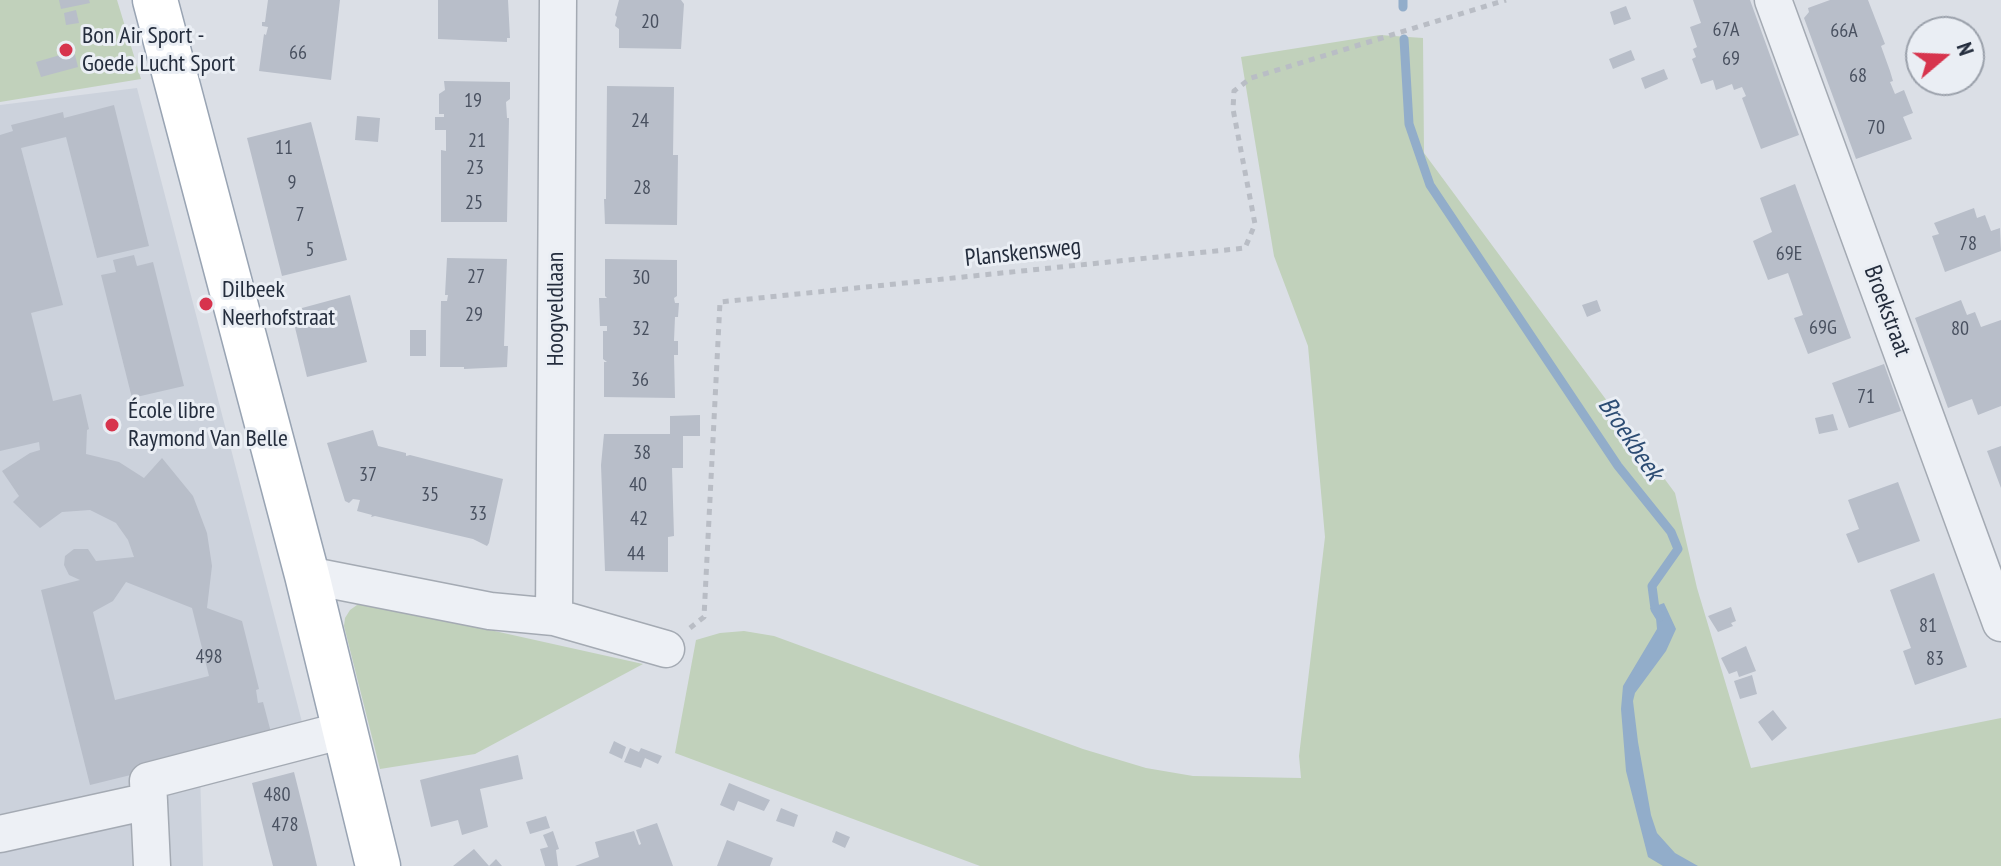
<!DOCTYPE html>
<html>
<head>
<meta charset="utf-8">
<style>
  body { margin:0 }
  #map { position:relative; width:2001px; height:866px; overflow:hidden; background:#dbdfe6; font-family:"PT Sans Narrow",sans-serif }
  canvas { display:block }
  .north { position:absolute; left:1905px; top:16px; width:80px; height:80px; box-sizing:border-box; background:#eaeef4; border:2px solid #9ba1ab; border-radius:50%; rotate:71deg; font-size:22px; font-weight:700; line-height:32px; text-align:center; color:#242d3d }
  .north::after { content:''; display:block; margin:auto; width:28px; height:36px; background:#d7344d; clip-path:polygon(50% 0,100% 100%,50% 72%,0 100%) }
</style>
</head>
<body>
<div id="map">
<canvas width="2001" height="866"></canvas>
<div class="north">N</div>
</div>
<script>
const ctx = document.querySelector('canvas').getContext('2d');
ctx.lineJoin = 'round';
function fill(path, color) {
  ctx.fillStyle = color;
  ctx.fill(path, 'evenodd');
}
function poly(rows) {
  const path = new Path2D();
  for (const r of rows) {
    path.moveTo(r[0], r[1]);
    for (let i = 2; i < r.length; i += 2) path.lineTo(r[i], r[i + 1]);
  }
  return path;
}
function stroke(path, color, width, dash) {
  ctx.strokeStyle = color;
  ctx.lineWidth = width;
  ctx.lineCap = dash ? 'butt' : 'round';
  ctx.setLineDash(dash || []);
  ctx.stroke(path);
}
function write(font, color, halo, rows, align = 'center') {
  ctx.font = font + ' "PT Sans Narrow",sans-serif';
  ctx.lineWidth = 6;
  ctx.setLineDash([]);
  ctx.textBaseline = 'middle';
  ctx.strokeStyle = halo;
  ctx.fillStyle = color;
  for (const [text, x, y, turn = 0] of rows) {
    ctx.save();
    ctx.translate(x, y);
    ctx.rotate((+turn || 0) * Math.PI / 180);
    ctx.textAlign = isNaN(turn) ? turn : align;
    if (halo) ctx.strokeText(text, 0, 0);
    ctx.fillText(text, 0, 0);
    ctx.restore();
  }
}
fill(poly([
  [137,88,308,745,200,774,203,866,0,866,0,105]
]), '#ccd2dc');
fill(poly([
  [0,0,117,0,141,79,0,102],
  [1380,35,1423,38,1424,153,1675,493,1697,588,1751,768,2001,718,2001,866,980,866,675,753,696,640,720,633,744,631,774,636,1083,749,1146,768,1193,776,1301,778,1299,756,1325,537,1308,346,1274,256,1241,57],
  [373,604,643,664,475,754,380,769,344,626,345,618,350,610,357,605]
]), '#c1d1bb');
fill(poly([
  [1664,603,1676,629,1666,651,1635,693,1633,701,1638,742,1651,815,1657,833,1675,853,1698,866,1663,866,1648,857,1626,771,1621,709,1623,686,1657,629,1656,618,1650,608]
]), '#92adca');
stroke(poly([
  [1403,0,1403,7],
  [1404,39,1409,124,1430,185,1618,466,1671,532,1678,549,1652,586,1655,609,1660,617]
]), '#92adca', 9);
fill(poly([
  [59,0,89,0,90,3,61,9],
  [268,0,340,0,331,80,259,71,264,34,266,35,268,27,262,26,262,22,265,22],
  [438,0,508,0,510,38,507,38,507,42,438,39],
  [619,0,681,0,684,4,681,49,619,48,619,29,615,26,617,17,615,15],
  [1693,0,1750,0,1799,135,1761,149,1742,98,1746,96,1742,87,1734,90,1732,84,1716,90,1713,80,1701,84,1692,59,1696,57,1693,49,1697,47,1690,27,1701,23],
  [1830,0,1868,0,1885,44,1881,46,1890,71,1893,81,1890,82,1895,94,1904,90,1913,113,1903,117,1912,139,1856,159,1804,18,1809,12,1808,8],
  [1626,6,1631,19,1614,25,1610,12],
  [76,10,79,23,66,25,64,13],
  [1631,50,1635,60,1613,69,1609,59],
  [74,51,78,67,41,77,36,62],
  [1664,69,1668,79,1645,89,1641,78],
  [444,81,510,82,510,99,506,102,507,118,509,118,507,222,441,222,441,150,446,151,446,130,435,130,435,117,444,117,444,114,439,114,439,94,445,90],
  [607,86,674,87,673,155,678,155,677,225,605,224,604,199,606,199],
  [114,105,149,246,97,258,66,137,21,148,63,305,31,313,53,401,81,394,89,429,87,430,86,454,119,462,144,478,162,458,193,496,207,533,212,566,207,608,242,621,259,689,256,690,258,703,263,702,273,740,90,785,41,590,80,580,69,575,64,565,65,556,74,549,88,549,96,561,134,557,128,540,116,523,90,510,62,512,40,528,13,502,19,496,2,471,30,453,40,450,39,442,0,451,0,135,13,131,11,125,63,112,64,118],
  [126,582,192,608,209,676,115,700,93,612,113,601],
  [357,116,380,118,378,142,355,140],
  [311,122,347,260,282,276,247,138],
  [1795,184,1851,338,1808,354,1794,318,1803,315,1788,273,1768,280,1753,241,1772,232,1760,198],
  [1974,208,1977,218,1985,215,1991,231,2000,228,2001,251,1945,272,1932,236,1939,234,1934,223],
  [134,255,137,266,153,262,184,386,132,398,101,275,116,272,113,260],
  [447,258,507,259,504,346,508,346,507,367,464,369,464,367,440,367,441,301,447,301,448,295,445,295],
  [605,259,677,260,677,296,674,298,675,303,679,303,678,317,675,317,674,341,678,341,678,355,674,355,675,398,604,397,604,362,607,362,603,359,603,331,607,331,607,326,600,326,599,298,607,298,605,296],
  [350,295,367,362,307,377,291,311],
  [1597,300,1601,311,1587,317,1582,305],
  [1961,300,1967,315,1975,312,1981,327,2001,320,2001,406,1978,415,1972,399,1948,408,1915,318],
  [410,330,426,330,426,356,410,356],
  [1884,364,1901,411,1849,428,1832,383],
  [1833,414,1838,430,1819,434,1815,418],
  [700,415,700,436,683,436,683,468,672,468,674,536,668,537,668,572,605,571,601,465,604,434,670,434,670,416],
  [373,430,378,446,406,453,406,456,410,455,503,479,489,543,487,546,473,539,375,516,371,517,372,515,357,511,360,500,353,499,349,503,345,501,327,443],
  [2001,446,2001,488,1987,451],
  [1898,482,1920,541,1858,563,1846,534,1859,529,1848,500],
  [1934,573,1967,667,1915,685,1903,651,1911,648,1890,590],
  [1731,607,1736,621,1731,623,1733,626,1718,632,1708,616],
  [1746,646,1756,671,1739,677,1737,671,1729,674,1721,658],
  [1752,675,1757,694,1740,699,1734,681],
  [1773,710,1787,728,1772,741,1758,722],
  [614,741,626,747,622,759,609,753],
  [630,748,639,752,641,748,662,756,658,764,645,758,641,768,624,762],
  [518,755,523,779,480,789,488,827,462,835,458,820,431,827,420,780],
  [294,772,309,832,317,866,273,866,267,843,252,783],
  [729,783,770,800,764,811,738,801,734,811,720,805],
  [781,808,798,815,794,827,776,821],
  [546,816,550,828,530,834,526,822],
  [657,823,673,866,575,866,599,857,595,842,634,831,639,845,641,844,636,830],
  [553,831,559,849,556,850,558,866,545,866,540,849,548,847,543,835],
  [836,831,850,837,845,848,832,842],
  [727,840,773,858,770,866,717,866],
  [474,849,489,866,496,859,502,866,453,866]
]), '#b8bec9');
const minor = poly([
  [1773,0,2001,623],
  [307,575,490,611,554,617,666,649],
  [554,617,558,0],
  [0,834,149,801],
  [152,866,148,781,344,730]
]);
const major = poly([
  [155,0,307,575,378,866]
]);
stroke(minor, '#a4aab3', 39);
stroke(major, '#99a4b3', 47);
stroke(poly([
  [690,628,704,617,720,302,1245,248,1255,224,1233,109,1234,91,1251,78,1506,0]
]), '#b9bdc5', 5, [6, 6]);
stroke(minor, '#edf0f5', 36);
stroke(major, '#fff', 44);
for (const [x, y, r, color] of [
  [66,50,8,"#d7344d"],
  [206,304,8,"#d7344d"],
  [112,425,8,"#d7344d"]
]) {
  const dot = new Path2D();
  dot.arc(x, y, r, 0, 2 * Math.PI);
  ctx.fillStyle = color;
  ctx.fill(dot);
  stroke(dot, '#eaeef4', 3);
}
write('20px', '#495160', null, [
  ["20",650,22],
  ["67A",1726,30],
  ["66A",1844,31],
  ["66",298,53],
  ["69",1731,59],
  ["68",1858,76],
  ["19",473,101],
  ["24",640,121],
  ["70",1876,128],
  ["21",477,141],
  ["11",284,148],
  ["23",475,168],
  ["9",292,183],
  ["28",642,188],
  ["25",474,203],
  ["7",300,215],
  ["78",1968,244],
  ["5",310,250],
  ["69E",1789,254],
  ["27",476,277],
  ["30",641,278],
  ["29",474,315],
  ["69G",1823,328],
  ["32",641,329],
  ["80",1960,329],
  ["36",640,380],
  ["71",1866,397],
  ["38",642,453],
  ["37",368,475],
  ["40",638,485],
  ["35",430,495],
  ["33",478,514],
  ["42",639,519],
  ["44",636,554],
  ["81",1928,626],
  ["498",209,657],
  ["83",1935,659],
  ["480",277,795],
  ["478",285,825]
]);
write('24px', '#242d3d', '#eaeef4', [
  ["Bon Air Sport -",82,36],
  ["Goede Lucht Sport",82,64],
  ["Dilbeek",222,290],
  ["Neerhofstraat",222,318],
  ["École libre",128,411],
  ["Raymond Van Belle",128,439]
], 'left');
write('24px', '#242d3d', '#eaeef4', [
  ["Planskensweg",1023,253,-6],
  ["Hoogveldlaan",556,309,-90],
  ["Broekstraat",1887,311,70]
]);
write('italic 26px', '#2c4c73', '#eaeef4', [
  ["Broekbeek",1630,439,56]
]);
</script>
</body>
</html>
